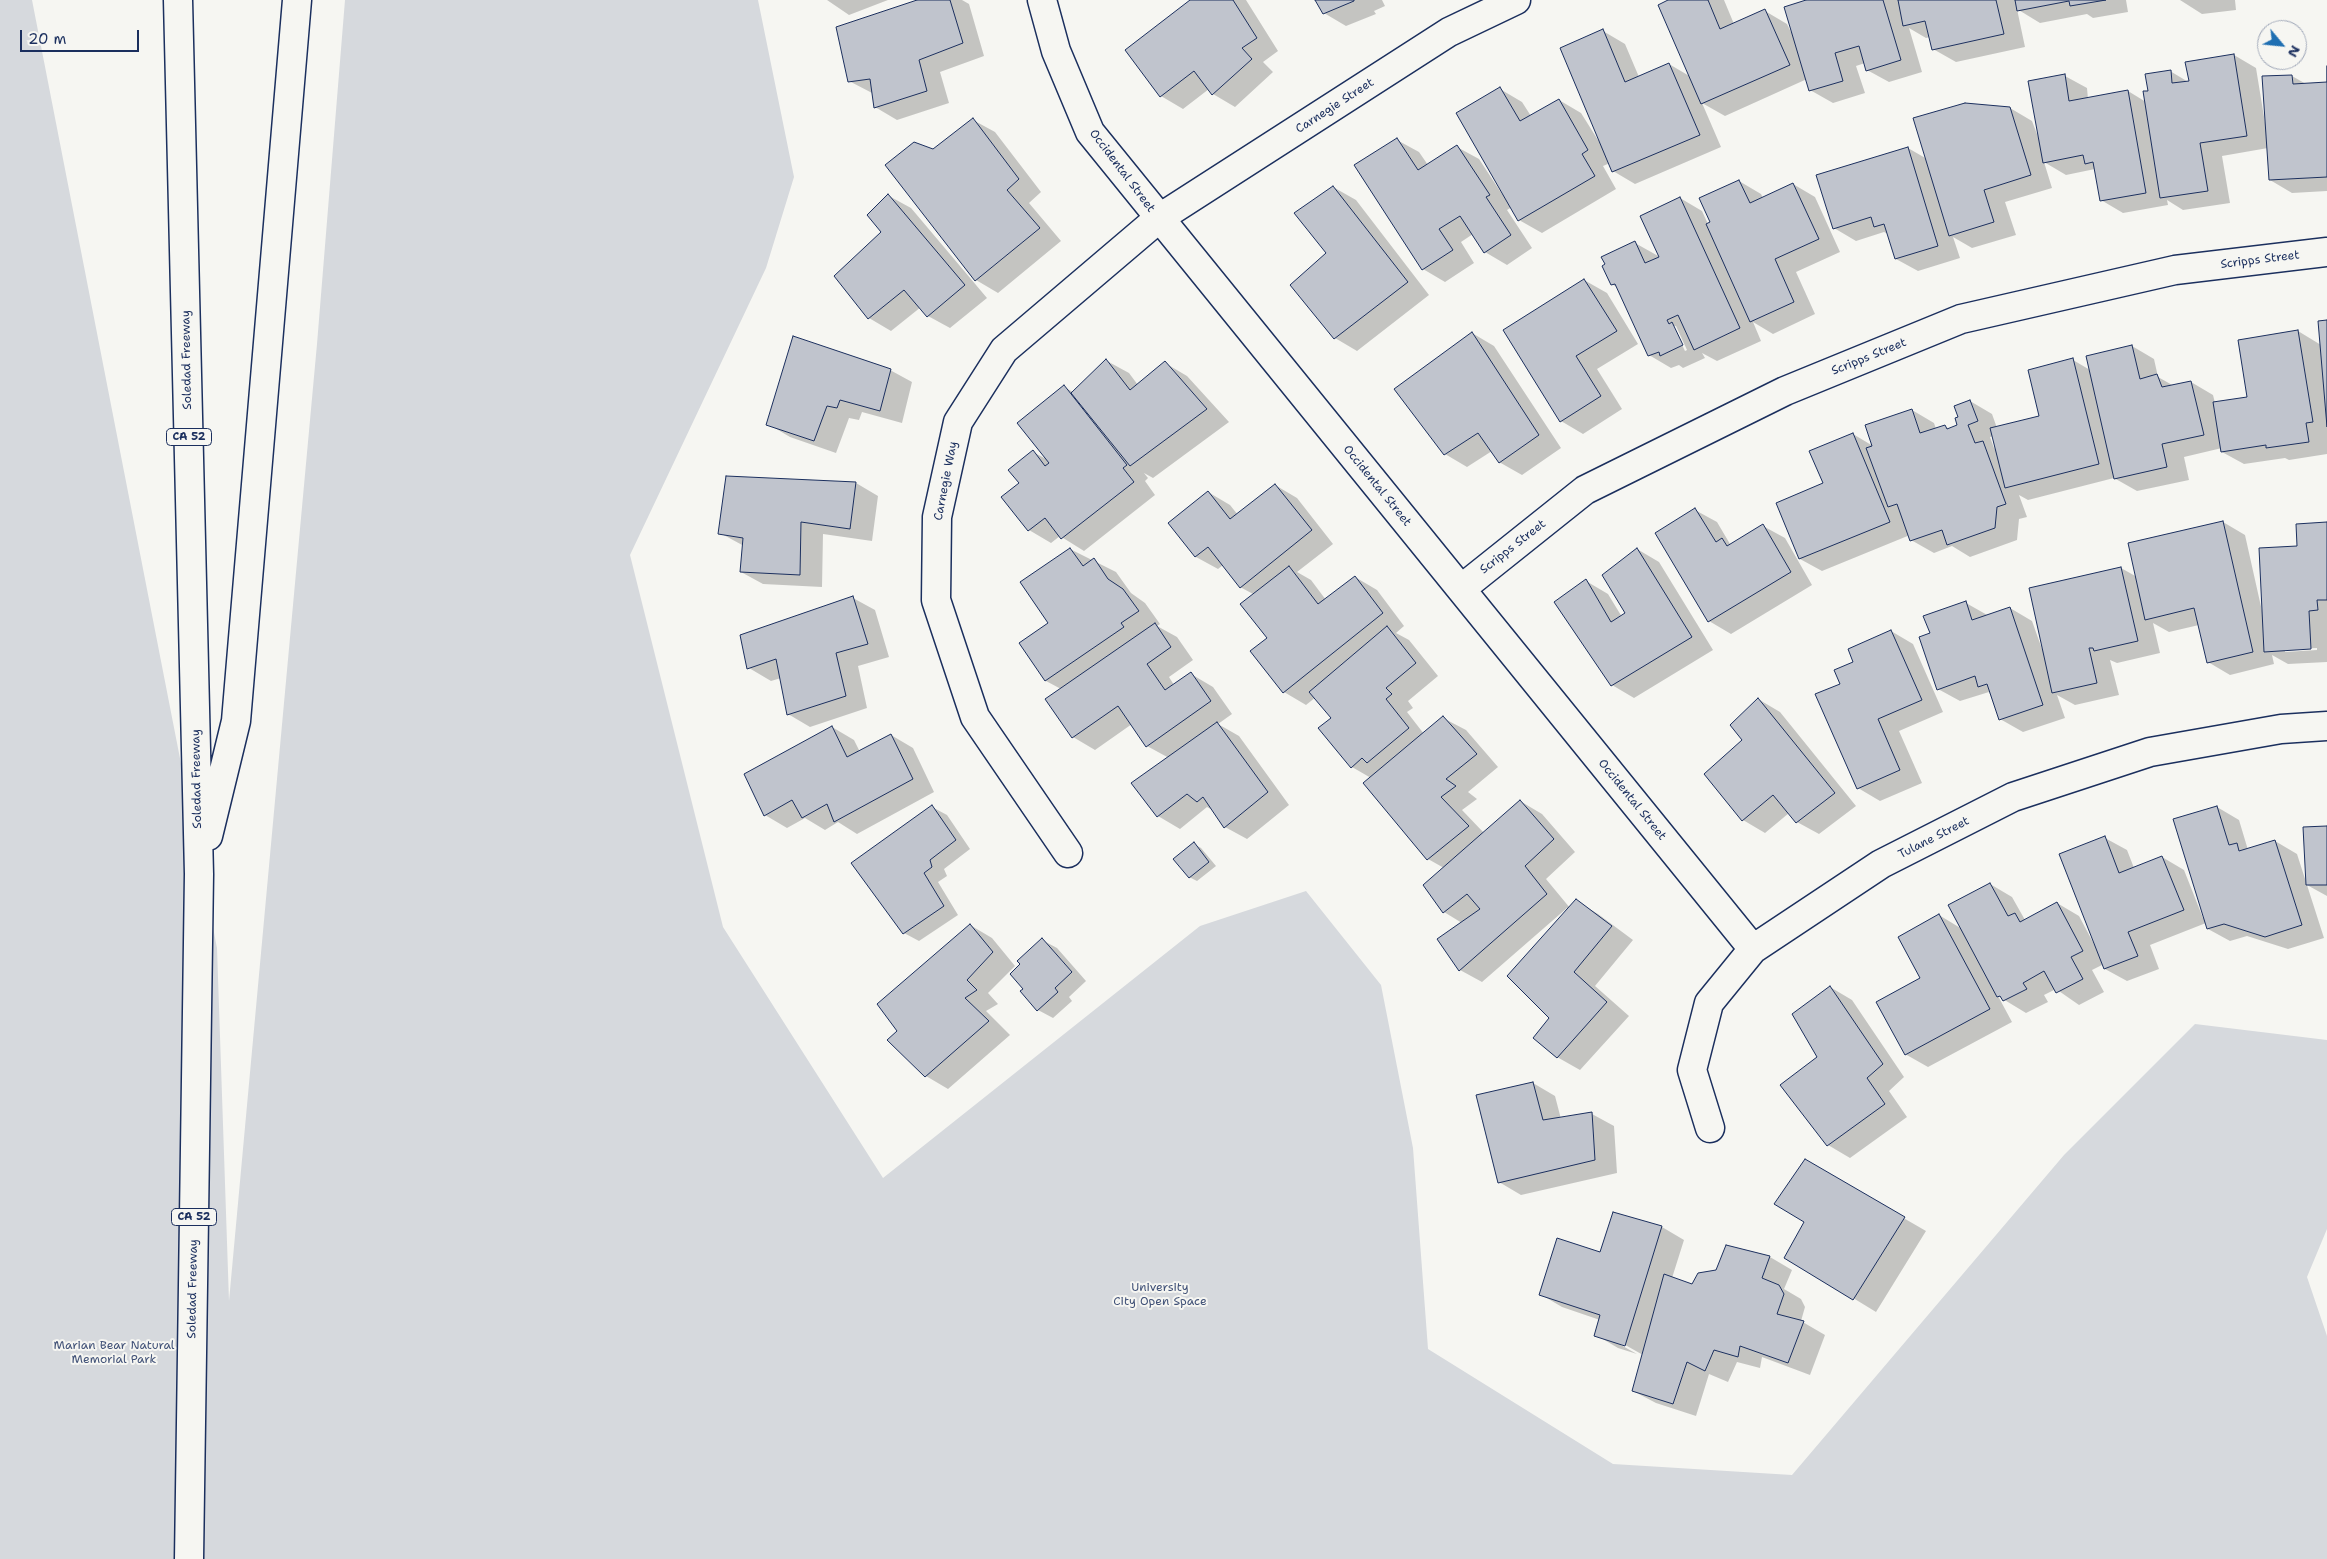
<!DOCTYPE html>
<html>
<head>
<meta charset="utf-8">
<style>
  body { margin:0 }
  #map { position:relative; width:2327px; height:1559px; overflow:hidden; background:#f6f6f2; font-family:"Shantell Sans",sans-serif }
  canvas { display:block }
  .north { position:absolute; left:2257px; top:20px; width:50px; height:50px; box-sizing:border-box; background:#f6f6f2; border:1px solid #9ea6b7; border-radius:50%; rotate:118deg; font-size:14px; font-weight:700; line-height:20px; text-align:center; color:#1b2f5e }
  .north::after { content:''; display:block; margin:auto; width:18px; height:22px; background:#1f6fb2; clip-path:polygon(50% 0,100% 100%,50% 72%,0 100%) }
  .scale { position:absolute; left:20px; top:30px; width:119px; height:22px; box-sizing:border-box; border:2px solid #1b2f5e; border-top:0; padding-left:6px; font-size:15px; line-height:18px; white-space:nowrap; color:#1b2f5e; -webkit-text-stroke:4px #f6f6f2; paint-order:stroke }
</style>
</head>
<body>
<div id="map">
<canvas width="2327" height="1559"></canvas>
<div class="north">N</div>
<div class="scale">20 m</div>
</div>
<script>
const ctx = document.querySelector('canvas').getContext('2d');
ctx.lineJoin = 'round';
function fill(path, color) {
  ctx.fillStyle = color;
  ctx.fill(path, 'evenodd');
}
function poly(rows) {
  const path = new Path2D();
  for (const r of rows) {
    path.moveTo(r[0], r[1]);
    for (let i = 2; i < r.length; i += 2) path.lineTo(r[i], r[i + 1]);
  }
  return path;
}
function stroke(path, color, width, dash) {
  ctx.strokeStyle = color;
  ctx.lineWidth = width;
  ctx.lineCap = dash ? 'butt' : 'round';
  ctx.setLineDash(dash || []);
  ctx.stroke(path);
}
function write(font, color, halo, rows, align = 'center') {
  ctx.font = font + ' "Shantell Sans",sans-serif';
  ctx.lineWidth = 4;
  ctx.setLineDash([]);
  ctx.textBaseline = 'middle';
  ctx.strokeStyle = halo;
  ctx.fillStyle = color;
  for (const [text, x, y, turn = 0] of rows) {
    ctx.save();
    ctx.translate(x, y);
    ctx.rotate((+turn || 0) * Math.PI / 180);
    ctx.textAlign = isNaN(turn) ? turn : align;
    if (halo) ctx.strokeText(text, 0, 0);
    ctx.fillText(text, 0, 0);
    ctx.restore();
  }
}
fill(poly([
  [0,0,32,0,217,948,229,1301,317,344,345,0,758,0,794,177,766,268,630,555,723,927,883,1178,1200,926,1306,891,1381,985,1413,1148,1428,1349,1613,1464,1792,1475,2064,1155,2195,1024,2327,1040,2327,1229,2307,1277,2327,1336,2327,1559,0,1559]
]), '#d6d9dd');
fill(poly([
  [827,0,888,0,849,15],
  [920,0,962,0,969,4,984,56,940,72,949,103,897,120,875,107,874,94,849,81],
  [1192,0,1246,0,1278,51,1263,62,1273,72,1235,107,1213,94,1209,89,1183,109,1161,96,1127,50],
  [1317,0,1382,0,1385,6,1374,11,1376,14,1346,26,1324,13],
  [1671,0,1724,0,1734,24,1765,11,1787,24,1791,32,1810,0,2126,0,2128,12,2093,18,2087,14,2040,23,2017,9,2025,47,1956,62,1933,49,1930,37,1926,38,1909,28,1922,72,1889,82,1867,70,1865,63,1856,66,1865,93,1833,103,1810,90,1807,79,1725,116,1702,103,1721,147,1635,184,1613,171,1610,163,1603,166,1616,189,1542,233,1519,220,1512,207,1507,210,1532,248,1507,265,1485,252,1473,234,1461,242,1474,263,1445,282,1423,269,1397,140,1419,152,1428,165,1457,147,1479,159,1502,194,1504,193,1500,89,1522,102,1531,116,1559,100,1581,113,1603,148,1603,31,1625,44,1639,77,1669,64,1691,77],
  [2180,0,2235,0,2236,10,2202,14],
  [2234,55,2256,68,2265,123,2292,76,2306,84,2327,83,2327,191,2292,193,2270,180,2268,148,2222,156,2230,203,2183,210,2167,200,2168,205,2123,213,2101,200,2095,169,2066,175,2044,162,2052,188,2005,202,2016,235,1972,248,1953,237,1960,258,1918,271,1896,259,1888,234,1884,232,1856,241,1834,228,1908,148,1927,159,2010,108,2032,121,2040,142,2065,76,2087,88,2088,99,2128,91,2146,102,2150,92,2170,71,2190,83],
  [973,120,995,132,1041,192,1029,203,1061,241,998,293,976,280,934,150],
  [1739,181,1761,194,1763,198,1793,184,1815,197,1840,252,1796,272,1815,314,1773,334,1753,322,1761,341,1717,361,1702,353,1705,358,1683,368,1679,365,1671,368,1649,355,1618,288,1612,284,1635,243,1660,257,1680,198,1702,211,1708,224,1711,223],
  [1673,326,1676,326,1687,350,1685,351],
  [1333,187,1356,200,1429,295,1357,351,1335,338,1292,286,1328,253],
  [889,196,911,208,987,298,950,328,928,316,921,307,891,331,869,318,836,276,883,232],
  [1584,280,1607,293,1638,344,1597,369,1622,409,1583,434,1561,421],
  [2327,321,2327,454,2289,460,2285,458,2244,464,2222,452,2222,448,2184,457,2189,480,2137,491,2114,478,2028,500,2019,495,2027,517,2019,519,2017,540,1970,557,1952,546,1934,553,1911,540,1910,535,1822,571,1800,559,1778,504,1824,484,1853,434,1873,446,1912,410,1934,423,1936,429,1945,426,1949,429,1959,425,1970,401,1992,414,1997,428,2040,417,2073,360,2090,370,2132,346,2154,359,2158,377,2174,386,2191,382,2213,395,2215,403,2249,398,2298,331,2321,345],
  [1994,436,1997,450,1994,448,1990,437],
  [1472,333,1494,346,1561,448,1522,475,1499,462,1492,451,1467,467,1445,454],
  [1107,361,1129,373,1138,385,1165,363,1187,376,1229,422,1153,478,1144,473,1148,478,1145,481,1155,495,1084,551,1060,536,1051,543,1029,530,1020,484,1033,452,1048,460,1064,387,1073,392],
  [890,370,912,382,902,423,862,412,859,420,849,418,836,453,790,437,768,424],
  [856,483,878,496,872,541,823,534,822,587,763,584,741,572,744,546,720,533],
  [1275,485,1297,498,1333,544,1297,572,1311,580,1326,600,1355,577,1377,590,1404,626,1396,633,1409,640,1438,676,1408,701,1413,708,1407,712,1424,734,1443,718,1466,730,1498,767,1468,792,1477,799,1462,810,1484,833,1520,801,1542,814,1575,852,1546,879,1570,908,1576,901,1598,914,1633,940,1595,986,1629,1016,1580,1070,1557,1057,1551,1018,1568,909,1567,908,1482,982,1460,970,1462,923,1444,912,1424,885,1444,868,1428,859,1364,783,1371,778,1352,767,1333,718,1316,697,1306,705,1284,692,1255,595,1240,587,1223,565,1218,569,1196,557,1169,523,1208,492,1230,505,1238,515],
  [1695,510,1717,522,1730,544,1763,526,1785,538,1812,585,1731,634,1709,621,1656,533],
  [2223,522,2245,535,2262,611,2299,547,2327,523,2327,662,2288,664,2272,655,2274,664,2230,675,2208,662,2199,625,2169,632,2153,623,2160,653,2117,663,2110,660,2119,695,2075,705,2057,695,2065,718,2023,732,2000,719,1989,692,1960,701,1938,689,1931,634,1966,603,1989,616,2010,608,2032,621,2042,649,2043,649,2121,568,2137,577],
  [2317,648,2317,650,2285,652,2285,649],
  [1070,549,1116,572,1131,593,1145,603,1160,624,1157,626,1177,637,1193,660,1169,677,1174,685,1191,674,1213,687,1232,714,1218,724,1239,736,1289,805,1247,839,1225,827,1214,811,1207,807,1180,829,1158,816,1169,758,1147,746,1132,724,1095,750,1073,737,1061,689,1046,681,1021,644,1050,623],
  [1637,549,1659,562,1713,650,1634,698,1612,685,1556,602,1586,581,1608,594,1622,617,1626,614],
  [853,598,875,610,889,657,858,666,867,708,810,727,788,714,781,678,771,681,749,668],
  [1891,631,1913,644,1943,712,1899,731,1922,783,1880,801,1858,788,1842,684,1854,662],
  [1758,699,1780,712,1856,806,1819,834,1797,822,1789,813,1765,833,1743,820],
  [832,727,854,740,860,752,891,735,913,748,934,792,857,834,838,822,825,830,805,818,787,828,765,815],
  [932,807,947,815,970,849,944,869,947,876,938,882,958,915,919,941,904,933],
  [2217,807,2239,820,2248,850,2275,841,2297,854,2306,882,2327,827,2327,896,2307,885,2324,938,2288,949,2247,936,2230,941,2208,929,2206,923,2150,945,2159,969,2127,981,2105,969,2104,964,2092,970,2104,992,2079,1005,2056,989,2044,995,2048,1002,2026,1013,1998,996,2012,1022,1928,1067,1905,1054,1921,979,1939,915,1962,929,1990,884,2012,897,2025,920,2057,903,2079,916,2094,944,2095,943,2105,838,2127,850,2134,868,2162,857,2184,870,2203,918,2205,917],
  [1194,844,1201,848,1216,866,1197,881,1189,877],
  [970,925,992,938,1015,966,988,993,998,1004,986,1011,1010,1035,948,1089,926,1076,889,1040,899,1031],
  [1042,940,1057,948,1086,981,1069,997,1072,1001,1053,1018,1038,1010,1025,989],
  [1830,987,1852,1000,1904,1077,1889,1091,1907,1117,1850,1158,1828,1145,1818,1057],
  [1533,1083,1555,1096,1561,1119,1592,1114,1614,1126,1617,1173,1521,1195,1499,1182],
  [1805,1161,1926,1231,1876,1312,1786,1257,1806,1221],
  [1613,1214,1662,1227,1684,1240,1672,1278,1693,1285,1717,1271,1727,1247,1770,1257,1792,1270,1784,1289,1801,1299,1805,1307,1801,1321,1825,1335,1810,1375,1762,1357,1760,1368,1737,1362,1728,1382,1709,1374,1696,1416,1656,1403,1633,1391,1643,1355,1620,1342,1619,1344,1637,1354,1618,1348,1596,1335,1600,1320,1562,1307,1540,1294,1601,1253]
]), '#0003');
const building = poly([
  [917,0,950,0,963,43,919,60,927,91,874,108,870,79,848,82,836,27,917,0],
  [1190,0,1233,0,1257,38,1242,48,1252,59,1212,95,1194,71,1160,97,1125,50,1190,0],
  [1315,0,1354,0,1354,1,1323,14,1315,0],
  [1668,0,1708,0,1720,29,1765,9,1790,65,1701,104,1658,5,1668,0],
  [1806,0,1883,0,1901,60,1866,71,1859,46,1835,53,1843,81,1809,91,1784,7,1806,0],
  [1898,0,1996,0,2004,34,1932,50,1925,21,1903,26,1898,0],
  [2015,0,2106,0,2070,6,2069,1,2017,11,2015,0],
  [1603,29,1625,82,1669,63,1700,135,1612,172,1560,48,1603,29],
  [2234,54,2247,136,2200,143,2208,191,2160,198,2143,91,2148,91,2145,74,2171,70,2172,83,2189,81,2185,62,2234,54],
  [2327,66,2327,177,2269,180,2262,76,2292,75,2293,84,2327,82,2327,66],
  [2065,74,2069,101,2128,90,2146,193,2100,201,2093,162,2085,164,2083,155,2043,163,2028,81,2065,74],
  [1500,87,1520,121,1559,99,1588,150,1582,154,1595,176,1518,221,1456,113,1500,87],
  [1965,103,2010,107,2031,175,1984,190,1994,222,1949,236,1913,118,1965,103],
  [973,118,1019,179,1007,190,1040,228,975,281,885,165,914,142,933,149,973,118],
  [1397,138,1418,170,1457,145,1490,195,1486,197,1511,235,1484,253,1460,216,1439,229,1453,250,1422,270,1354,165,1397,138],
  [1908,147,1938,246,1895,259,1884,224,1874,227,1871,217,1833,229,1816,175,1908,147],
  [1739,180,1750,203,1793,183,1819,239,1775,259,1794,302,1750,322,1706,224,1710,222,1699,198,1739,180],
  [1333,186,1408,282,1334,339,1290,285,1326,253,1294,213,1333,186],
  [888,194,965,285,927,317,904,290,868,319,834,276,881,232,867,215,888,194],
  [1680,197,1740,328,1694,350,1678,315,1667,320,1669,324,1672,322,1683,345,1660,356,1659,352,1648,356,1615,284,1611,285,1602,266,1605,264,1601,257,1635,241,1645,263,1659,257,1640,216,1680,197],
  [1584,279,1617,331,1576,356,1601,396,1560,422,1503,330,1584,279],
  [2327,320,2327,427,2318,321,2327,320],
  [2298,330,2313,422,2306,423,2309,442,2266,448,2266,445,2221,452,2213,402,2247,397,2238,340,2298,330],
  [1472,332,1539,435,1499,463,1478,433,1444,455,1394,389,1472,332],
  [793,336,891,369,880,411,840,400,837,408,827,406,814,441,766,425,793,336],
  [2132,345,2140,379,2157,374,2162,387,2191,381,2204,435,2162,444,2167,467,2114,479,2086,356,2132,345],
  [2073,358,2099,464,2005,488,1990,428,2039,416,2028,370,2073,358],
  [1106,359,1130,390,1165,361,1207,409,1130,466,1071,393,1106,359],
  [1064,385,1127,465,1123,468,1134,482,1061,539,1045,518,1028,531,1001,497,1019,483,1008,470,1033,450,1045,466,1049,463,1017,423,1064,385],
  [1970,400,1978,421,1968,425,1975,443,1983,441,2006,504,1997,507,1995,528,1947,545,1942,530,1910,541,1897,504,1888,507,1866,448,1872,446,1865,425,1912,409,1920,433,1945,425,1947,429,1957,425,1955,418,1958,417,1954,406,1970,400],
  [1853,433,1890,522,1799,559,1776,503,1823,483,1809,451,1853,433],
  [726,476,856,482,850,529,801,522,800,575,740,572,743,538,718,534,726,476],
  [1275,484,1312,530,1240,588,1208,547,1195,557,1168,523,1208,491,1230,519,1275,484],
  [1695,508,1716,542,1722,538,1727,546,1763,524,1791,572,1708,622,1655,533,1695,508],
  [2223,521,2253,652,2207,663,2194,608,2145,620,2128,543,2223,521],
  [2327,522,2327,600,2317,600,2318,610,2309,611,2311,649,2264,652,2259,548,2297,546,2296,524,2327,522],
  [1070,548,1083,566,1094,558,1108,579,1123,589,1139,611,1121,623,1124,627,1045,681,1019,643,1048,623,1020,582,1070,548],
  [1637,548,1692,637,1611,686,1554,602,1586,579,1611,622,1625,613,1602,575,1637,548],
  [1289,566,1318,604,1355,576,1383,613,1283,693,1250,651,1267,638,1240,604,1289,566],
  [2121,567,2138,641,2094,651,2093,648,2089,648,2097,683,2052,693,2029,588,2121,567],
  [853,596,868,644,836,653,846,696,787,715,776,659,747,669,740,635,853,596],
  [1966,601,1972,620,2010,607,2043,705,1999,720,1987,684,1978,687,1975,676,1937,690,1919,637,1930,633,1923,616,1966,601],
  [1155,623,1171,647,1147,664,1165,690,1191,672,1211,701,1146,747,1118,706,1072,738,1045,699,1155,623],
  [1387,626,1416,663,1386,688,1392,694,1386,699,1409,728,1367,763,1362,758,1351,768,1318,728,1331,718,1309,692,1387,626],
  [1891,630,1922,700,1878,719,1900,770,1857,789,1815,694,1840,684,1834,670,1853,662,1848,649,1891,630],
  [1758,698,1835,793,1796,823,1773,795,1742,821,1704,774,1742,740,1730,725,1758,698],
  [1443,716,1477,754,1446,779,1456,786,1441,797,1469,826,1427,860,1363,783,1443,716],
  [1217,722,1268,792,1224,828,1203,797,1197,802,1187,794,1157,817,1131,783,1217,722],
  [832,726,847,757,891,734,913,779,834,822,827,804,802,818,792,800,764,816,744,774,832,726],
  [1520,800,1554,839,1525,866,1547,894,1459,971,1437,939,1480,909,1467,894,1443,913,1423,885,1520,800],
  [932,805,956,840,930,860,932,867,924,873,944,906,903,934,851,863,932,805],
  [2217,806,2229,845,2237,843,2239,851,2275,840,2302,925,2265,937,2224,924,2207,929,2173,819,2217,806],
  [2327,826,2327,885,2306,885,2303,827,2327,826],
  [2105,836,2119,873,2162,856,2184,910,2128,932,2138,956,2104,969,2059,854,2105,836],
  [1194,842,1209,862,1189,878,1173,859,1194,842],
  [1990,883,2008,916,2015,913,2020,922,2057,902,2083,951,2071,957,2083,979,2056,993,2044,971,2023,983,2027,989,2003,1001,2000,996,1997,997,1948,905,1990,883],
  [1576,899,1612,926,1574,972,1607,1002,1557,1058,1533,1038,1549,1018,1507,976,1576,899],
  [1939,914,1990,1009,1905,1055,1876,1002,1920,978,1898,937,1939,914],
  [970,924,993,952,967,980,977,990,965,998,989,1021,925,1077,887,1040,897,1031,877,1004,970,924],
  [1042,938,1072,972,1055,988,1058,992,1037,1011,1020,991,1023,989,1010,974,1020,964,1017,961,1042,938],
  [1830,986,1883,1064,1867,1078,1885,1104,1827,1146,1780,1085,1817,1057,1792,1014,1830,986],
  [1533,1082,1543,1120,1592,1112,1595,1160,1498,1183,1476,1095,1533,1082],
  [1805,1159,1905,1217,1853,1300,1784,1258,1804,1222,1774,1204,1805,1159],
  [1613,1212,1662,1226,1625,1346,1594,1336,1600,1315,1539,1295,1557,1238,1600,1252,1613,1212],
  [1726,1245,1770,1256,1762,1278,1779,1285,1784,1294,1777,1314,1804,1321,1788,1363,1740,1346,1738,1357,1714,1350,1705,1371,1687,1362,1673,1404,1632,1391,1664,1274,1692,1284,1698,1273,1716,1270,1726,1245]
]);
fill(building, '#c0c4cd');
stroke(building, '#1b2f5e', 1);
const minor = poly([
  [1042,0,1056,51,1090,132,1753,949],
  [1461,589,1585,490,1785,391,1961,319,2175,270,2327,252],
  [1068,853,975,717,936,600,937,517,958,422,1004,350,1158,219,1449,32,1516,0],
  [1710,1128,1692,1070,1709,1003,1753,949,1881,864,2013,797,2150,752,2281,729,2327,726]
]);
const highway = poly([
  [178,0,199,874,189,1559],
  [208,836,236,721,297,0]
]);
stroke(minor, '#1b2f5e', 31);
stroke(highway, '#1b2f5e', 31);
stroke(minor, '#f6f6f2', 28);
stroke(highway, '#f6f6f2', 28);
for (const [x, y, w] of [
  [189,437,45],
  [194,1217,45]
]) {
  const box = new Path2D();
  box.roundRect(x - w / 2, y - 8.5, w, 17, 4);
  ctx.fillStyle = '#f6f6f2';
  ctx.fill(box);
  stroke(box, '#1b2f5e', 1);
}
write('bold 11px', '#1b2f5e', null, [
  ["CA 52",189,437],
  ["CA 52",194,1217]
]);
write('12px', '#1b2f5e', '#f6f6f2', [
  ["Carnegie Street",1335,106,-33],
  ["Occidental Street",1122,171,53],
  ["Scripps Street",2260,260,-7],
  ["Scripps Street",1869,357,-22],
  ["Soledad Freeway",187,360,-91],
  ["Carnegie Way",946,481,-79],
  ["Occidental Street",1377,486,51],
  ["Scripps Street",1513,547,-38],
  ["Soledad Freeway",197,779,-91],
  ["Occidental Street",1632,800,51],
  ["Tulane Street",1934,838,-27],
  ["Soledad Freeway",193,1289,-89]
]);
write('12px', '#405177', '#f6f6f2', [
  ["University",1160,1288],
  ["City Open Space",1160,1302],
  ["Marian Bear Natural",114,1346],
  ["Memorial Park",114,1360]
]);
</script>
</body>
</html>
